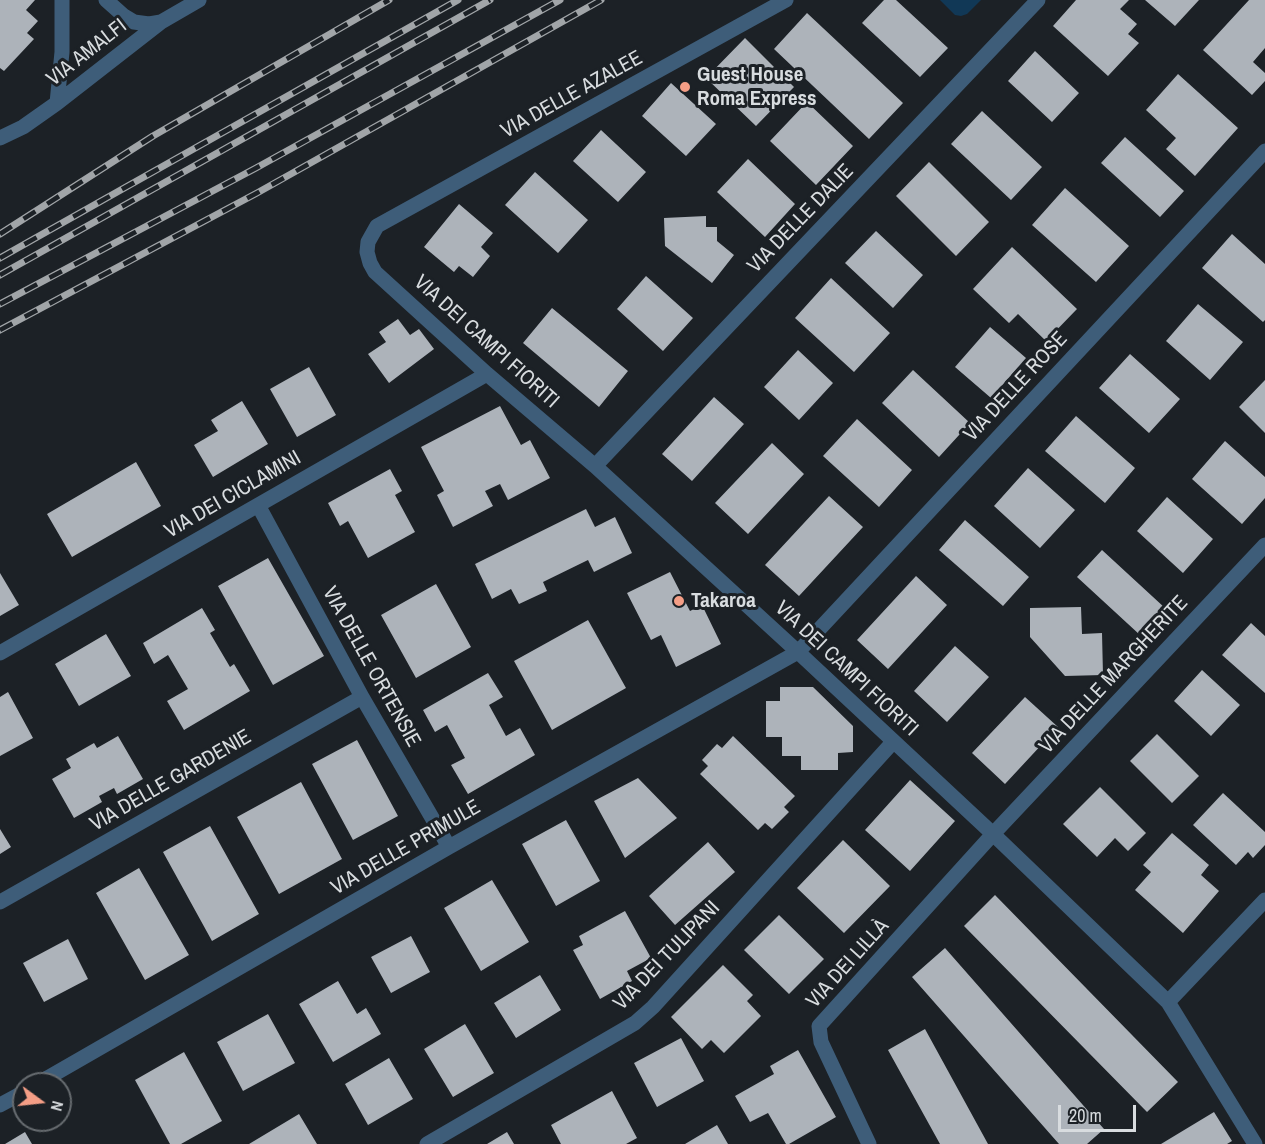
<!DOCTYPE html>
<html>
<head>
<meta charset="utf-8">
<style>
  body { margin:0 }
  #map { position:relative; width:1265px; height:1144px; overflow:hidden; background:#1c2126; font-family:"Archivo Narrow",sans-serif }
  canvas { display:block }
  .north { position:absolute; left:12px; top:1072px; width:60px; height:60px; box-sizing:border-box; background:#1c2126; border:2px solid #676c70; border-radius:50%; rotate:105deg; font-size:16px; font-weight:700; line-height:24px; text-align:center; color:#d8dcdf }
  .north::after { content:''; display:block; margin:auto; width:21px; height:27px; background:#f49e86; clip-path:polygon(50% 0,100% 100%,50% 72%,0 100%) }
  .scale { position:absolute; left:1058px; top:1105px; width:78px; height:27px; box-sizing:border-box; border:3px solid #d8dcdf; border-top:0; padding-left:8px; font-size:18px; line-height:21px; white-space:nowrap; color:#d8dcdf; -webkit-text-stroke:4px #1c2126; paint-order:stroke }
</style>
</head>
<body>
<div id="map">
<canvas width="1265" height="1144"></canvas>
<div class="north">N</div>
<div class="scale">20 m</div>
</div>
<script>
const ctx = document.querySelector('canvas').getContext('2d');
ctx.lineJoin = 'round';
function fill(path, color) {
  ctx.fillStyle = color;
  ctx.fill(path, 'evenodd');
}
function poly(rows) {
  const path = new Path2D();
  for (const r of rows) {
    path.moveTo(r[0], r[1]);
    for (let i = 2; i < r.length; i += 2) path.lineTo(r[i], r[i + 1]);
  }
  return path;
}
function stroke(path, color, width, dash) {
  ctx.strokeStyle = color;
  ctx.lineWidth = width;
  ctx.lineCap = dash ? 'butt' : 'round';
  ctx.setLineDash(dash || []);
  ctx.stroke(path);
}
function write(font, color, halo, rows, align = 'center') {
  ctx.font = font + ' "Archivo Narrow",sans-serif';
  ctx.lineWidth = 6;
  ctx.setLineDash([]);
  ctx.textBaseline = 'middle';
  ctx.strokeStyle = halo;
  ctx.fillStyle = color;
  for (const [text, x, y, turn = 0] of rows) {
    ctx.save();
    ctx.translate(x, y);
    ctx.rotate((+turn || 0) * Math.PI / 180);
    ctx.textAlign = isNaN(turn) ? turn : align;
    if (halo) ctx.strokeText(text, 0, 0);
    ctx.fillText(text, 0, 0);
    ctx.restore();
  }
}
fill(poly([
  [940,0,981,0,967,14,961,16,955,15]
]), '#113856');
fill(poly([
  [0,0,35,0,26,10,38,21,27,33,34,39,4,71,0,68],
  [884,0,896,0,948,48,920,77,862,23],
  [1076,0,1129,0,1120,9,1137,24,1128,34,1139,43,1108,76,1053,26],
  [1145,0,1199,0,1175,26],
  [1249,0,1265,0,1265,48,1253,62,1265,73,1265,81,1252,95,1203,50],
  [807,13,903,103,869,139,774,49],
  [745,38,794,87,756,126,706,78],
  [1035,51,1079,93,1052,122,1008,81],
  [1178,74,1238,128,1195,176,1166,149,1176,138,1146,110],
  [671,83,716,124,686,156,642,116],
  [807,102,853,146,816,185,770,141],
  [982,111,1042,167,1011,200,951,144],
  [601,130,646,172,618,202,573,161],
  [1125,137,1184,191,1160,217,1101,163],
  [748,159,795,204,765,237,717,192],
  [929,162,989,222,956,256,896,196],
  [535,172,588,220,558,253,505,205],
  [1065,188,1129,246,1096,282,1032,225],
  [459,204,493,233,481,247,490,256,473,277,459,266,454,272,424,247],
  [706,216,706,227,717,227,717,241,734,255,712,283,665,246,664,218],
  [876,231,923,275,893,308,845,263],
  [1232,234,1265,264,1265,320,1263,322,1202,268],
  [1012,247,1077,309,1046,341,1018,314,1009,323,973,289],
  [646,276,693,318,663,351,617,309],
  [831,278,890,333,854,372,795,318],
  [1198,304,1243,342,1210,380,1166,341],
  [552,308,628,371,599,407,523,343],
  [398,319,410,335,419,329,434,349,389,383,368,354,386,342,379,332],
  [990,327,1026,358,991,398,955,367],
  [798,350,833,383,799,420,764,387],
  [1130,354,1180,399,1149,433,1099,388],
  [309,367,336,415,297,437,270,389],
  [913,370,970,423,939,457,882,403],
  [1265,380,1265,433,1239,407],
  [714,397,744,424,692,481,662,454],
  [242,401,268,444,213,477,194,445,218,431,211,420],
  [500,406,521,445,530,440,550,478,508,500,500,484,485,491,493,506,453,527,437,495,444,491,421,447],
  [1076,416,1135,468,1105,503,1045,451],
  [857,419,912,470,879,507,823,456],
  [1225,441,1265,477,1265,498,1242,524,1192,479],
  [772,443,804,474,748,534,715,503],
  [136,462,161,506,72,557,47,514],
  [1028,468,1075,510,1040,548,994,506],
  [390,469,402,491,395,495,415,532,368,558,348,521,340,526,328,503],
  [829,496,863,527,799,596,765,565],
  [1167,497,1213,539,1183,573,1137,531],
  [586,509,595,527,615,517,632,553,594,572,588,560,543,582,547,591,519,604,511,589,492,599,475,564],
  [965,520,1029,577,1003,606,939,550],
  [1102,550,1165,608,1140,635,1077,577],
  [268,558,324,656,273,685,218,586],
  [670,572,690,611,702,605,721,644,676,667,661,635,651,640,627,593],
  [0,573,19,605,0,616],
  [916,576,947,605,888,669,857,640],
  [436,584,471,647,416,678,381,615],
  [1081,607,1082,634,1102,633,1103,675,1065,676,1030,637,1030,608],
  [202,608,215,630,210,633,230,667,234,664,250,691,184,730,167,701,188,689,168,655,154,664,143,643],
  [588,620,626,688,552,730,514,661],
  [1251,623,1265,636,1265,693,1222,655],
  [106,634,131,676,79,706,55,664],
  [955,646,989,677,947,722,914,691],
  [1202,670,1240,705,1211,736,1174,701],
  [488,673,503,697,489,705,506,736,520,728,535,755,468,794,451,765,465,758,447,725,435,732,423,710],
  [780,687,813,687,853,726,853,752,838,753,838,770,801,770,801,756,782,756,782,737,766,737,766,701,780,701],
  [8,692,33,738,0,756,0,697],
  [1025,697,1058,727,1005,784,972,753],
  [1157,734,1199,776,1172,803,1130,761],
  [118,736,143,779,117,794,114,788,99,796,102,802,74,818,52,779,71,768,66,759,94,743,97,748],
  [733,736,795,796,784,807,789,812,772,829,765,823,758,830,700,774,708,766,702,760,717,744,722,748],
  [357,740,398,816,353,840,312,764],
  [638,778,677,818,625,858,594,801],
  [910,780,955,821,910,871,865,830],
  [301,782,342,859,279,894,237,817],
  [1100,787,1146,833,1128,851,1115,838,1097,857,1063,824],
  [1223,793,1265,832,1265,845,1253,858,1248,852,1236,865,1193,825],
  [566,820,600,881,556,906,522,844],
  [210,826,259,914,212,941,163,852],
  [0,829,11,847,0,854],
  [1172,833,1209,865,1201,875,1219,891,1183,933,1135,890,1151,872,1143,865],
  [843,840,890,886,844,933,797,888],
  [708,842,735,872,675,925,649,896],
  [139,868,189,955,145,980,96,893],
  [492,880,529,942,481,971,444,908],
  [995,895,1178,1082,1147,1112,964,926],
  [625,911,651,958,627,971,632,981,600,999,573,950,583,945,579,936],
  [779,915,824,959,789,994,744,950],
  [411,936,430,972,391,993,371,957],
  [68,939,88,979,44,1002,23,963],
  [945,948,1104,1129,1087,1144,1059,1144,912,977],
  [723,965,753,995,747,1001,761,1016,724,1053,711,1040,702,1049,671,1017],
  [540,975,561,1010,516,1038,494,1003],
  [338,981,357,1014,366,1008,381,1034,333,1062,299,1004],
  [268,1014,295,1063,243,1091,217,1042],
  [465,1024,494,1073,453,1097,424,1049],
  [925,1029,988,1144,940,1144,888,1050],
  [681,1038,704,1081,657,1107,634,1063],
  [798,1050,836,1117,789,1144,786,1144,768,1113,750,1122,735,1096,774,1074,770,1066],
  [184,1052,222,1121,181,1144,170,1144,135,1080],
  [389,1058,413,1099,368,1125,345,1084],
  [612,1091,637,1138,626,1144,561,1144,551,1125],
  [1214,1112,1232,1141,1227,1144,1161,1144],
  [299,1114,317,1144,249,1144],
  [717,1125,728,1144,685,1144],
  [25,1132,32,1144,5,1144],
  [507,1132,514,1144,487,1144]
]), '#adb3ba');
stroke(poly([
  [106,0,124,16,134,22,149,24,161,22],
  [786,0,377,226,368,242,367,252,370,263,375,272,487,374,595,466,798,652,993,834,1168,1002,1255,1144],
  [57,103,62,52,62,0],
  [0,138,23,127,57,103,161,22,199,0],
  [595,466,1038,0],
  [258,505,362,697,449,847],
  [0,653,487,374],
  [0,902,362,697],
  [1168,1002,1265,900],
  [37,1084,449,847,798,652,1265,151],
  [0,1105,24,1092],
  [427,1144,635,1023,653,1007,893,742],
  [869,1144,821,1042,819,1026,993,834,1265,545]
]), '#3e5d79', 15);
const rail = poly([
  [0,234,153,136,389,0],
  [0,258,458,0],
  [0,275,490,0],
  [0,304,256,168,560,0],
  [0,330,257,193,601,0]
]);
stroke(rail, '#a1a5a8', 7);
stroke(rail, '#1c2126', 4.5, [14]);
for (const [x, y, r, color] of [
  [685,87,6,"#f49e86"],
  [679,601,6,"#f49e86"]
]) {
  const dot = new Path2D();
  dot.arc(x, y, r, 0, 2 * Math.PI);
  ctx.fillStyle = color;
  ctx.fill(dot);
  stroke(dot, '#1c2126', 2);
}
write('21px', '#d8dcdf', '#1c2126', [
  ["VIA AMALFI",87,53,-38],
  ["VIA DELLE AZALEE",572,95,-29],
  ["VIA DELLE DALIE",801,219,-46],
  ["VIA DEI CAMPI FIORITI",486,342,42],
  ["VIA DELLE ROSE",1016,387,-47],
  ["VIA DEI CICLAMINI",233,495,-30],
  ["VIA DELLE ORTENSIE",371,667,61],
  ["VIA DEI CAMPI FIORITI",846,669,43],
  ["VIA DELLE MARGHERITE",1114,675,-47],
  ["VIA DELLE GARDENIE",171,781,-30],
  ["VIA DELLE PRIMULE",406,848,-30],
  ["VIA DEI TULIPANI",667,956,-46],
  ["VIA DEI LILLÀ",848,964,-48]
]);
write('bold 21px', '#d8dcdf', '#1c2126', [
  ["Guest House",697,75],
  ["Roma Express",697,99],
  ["Takaroa",691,601]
], 'left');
</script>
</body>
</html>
